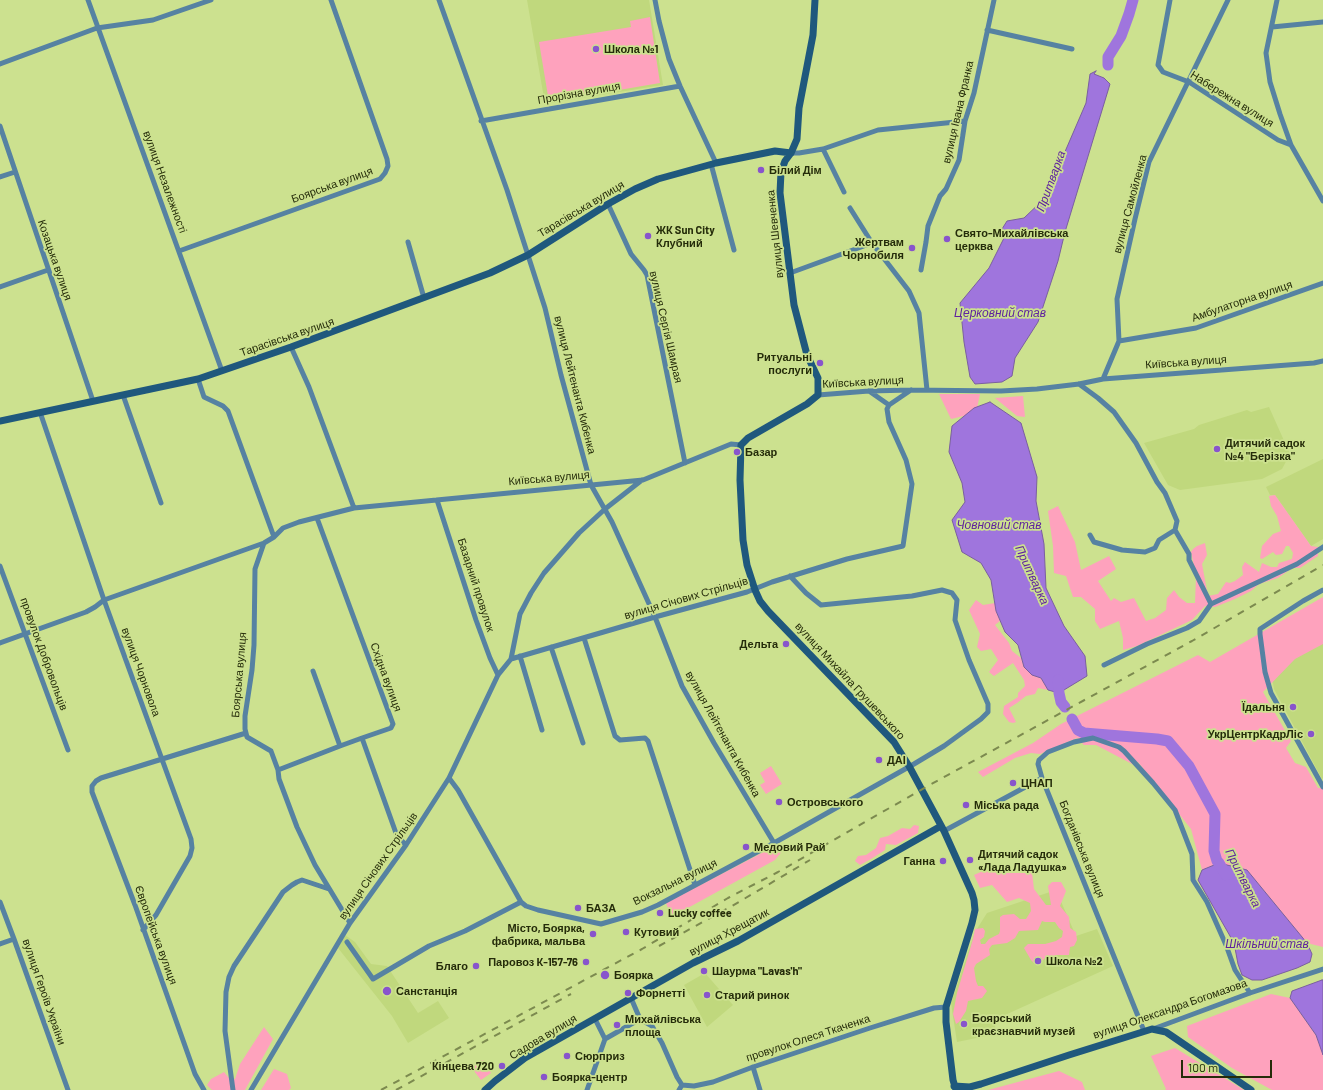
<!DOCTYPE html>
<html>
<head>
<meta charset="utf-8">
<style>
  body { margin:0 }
  #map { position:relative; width:1323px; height:1090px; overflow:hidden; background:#cce18f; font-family:Barlow,sans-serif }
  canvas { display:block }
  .scale { position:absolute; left:1181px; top:1060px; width:91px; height:18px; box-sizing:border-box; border:2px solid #252c0a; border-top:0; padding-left:5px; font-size:12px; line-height:14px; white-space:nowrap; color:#252c0a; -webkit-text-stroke:3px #cce18f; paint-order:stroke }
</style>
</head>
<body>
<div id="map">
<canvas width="1323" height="1090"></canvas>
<div class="scale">100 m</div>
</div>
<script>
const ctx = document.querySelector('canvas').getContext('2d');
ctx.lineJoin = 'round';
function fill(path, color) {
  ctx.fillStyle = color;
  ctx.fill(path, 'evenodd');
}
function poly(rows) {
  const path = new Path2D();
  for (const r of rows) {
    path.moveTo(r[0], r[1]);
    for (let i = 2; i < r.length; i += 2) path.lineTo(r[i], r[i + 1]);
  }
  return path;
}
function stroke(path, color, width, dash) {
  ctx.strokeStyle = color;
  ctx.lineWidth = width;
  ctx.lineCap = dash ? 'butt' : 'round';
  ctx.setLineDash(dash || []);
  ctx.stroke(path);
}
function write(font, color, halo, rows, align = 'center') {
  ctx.font = font + ' Barlow,sans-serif';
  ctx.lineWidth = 3.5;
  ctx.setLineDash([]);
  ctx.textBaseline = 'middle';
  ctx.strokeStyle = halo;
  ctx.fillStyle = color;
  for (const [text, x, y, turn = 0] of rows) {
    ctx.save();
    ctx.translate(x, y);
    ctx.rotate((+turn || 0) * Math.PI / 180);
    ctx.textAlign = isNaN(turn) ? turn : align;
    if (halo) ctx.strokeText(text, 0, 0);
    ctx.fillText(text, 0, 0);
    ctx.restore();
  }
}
fill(poly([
  [527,0,649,0,663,85,545,104],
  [1269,407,1290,454,1282,469,1262,479,1180,490,1168,485,1144,443,1194,429,1199,425,1247,410,1251,412],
  [1323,459,1323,539,1311,546,1275,495,1270,495,1266,487],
  [1323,642,1323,778,1322,779,1274,689,1270,668],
  [1056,890,1076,936,1097,929,1113,966,994,1020,996,1034,957,1042,951,1003,975,932,987,913],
  [345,935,355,942,371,964,387,966,418,1013,438,1001,449,1018,408,1043,392,1016,338,948],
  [705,973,733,1005,707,1027,684,985]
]), '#c0d87d');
fill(poly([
  [650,17,660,83,549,102,539,42,631,27,630,21],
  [939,394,980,394,976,413,951,419],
  [1023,396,1025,417,1017,416,995,398],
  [1275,495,1311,546,1318,547,1318,556,1300,568,1292,568,1278,578,1259,584,1251,591,1235,599,1215,607,1205,606,1192,620,1137,646,1123,650,1123,638,1119,621,1100,629,1095,621,1095,609,1081,597,1073,597,1066,576,1054,573,1053,546,1048,511,1058,506,1075,542,1081,570,1109,556,1116,569,1098,581,1111,601,1114,598,1121,602,1134,598,1146,621,1155,618,1166,610,1167,598,1174,590,1179,597,1187,603,1195,603,1196,576,1191,552,1193,549,1197,546,1205,543,1207,555,1202,564,1208,596,1218,594,1226,582,1230,583,1235,581,1243,575,1242,567,1245,562,1259,572,1262,563,1271,567,1277,567,1279,563,1292,559,1293,553,1289,546,1286,546,1282,554,1276,555,1273,552,1262,559,1260,558,1262,546,1273,534,1281,531,1277,516,1271,506,1269,496],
  [1323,597,1323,644,1295,659,1263,692,1291,741,1286,748,1295,763,1306,767,1318,788,1323,788,1323,947,1307,943,1247,870,1219,863,1202,870,1191,829,1138,762,1134,765,1096,745,1084,745,1077,738,1040,754,1031,753,1015,758,983,777,978,772,1033,743,1061,724,1198,655,1210,662],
  [976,600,983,605,995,603,996,611,1000,621,995,625,1009,643,1012,651,1021,658,1024,667,1032,675,1041,678,1048,690,1038,688,1035,694,1026,696,1017,703,1009,708,1016,722,1013,723,1009,722,1003,714,1004,706,1018,697,1018,693,1025,686,1024,680,1013,663,994,676,989,672,998,660,991,649,981,651,977,647,980,634,969,610],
  [771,766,782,784,766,794,760,785,765,782,760,773],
  [914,825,919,826,918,833,896,845,886,844,885,850,871,859,860,865,855,861,858,856,866,855,876,848,880,838,888,836,902,828,910,829],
  [779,844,783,850,775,860,675,915,670,913,666,903],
  [994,866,997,873,1032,873,1034,889,1046,905,1051,905,1048,886,1052,882,1061,882,1066,891,1060,906,1069,917,1070,928,1076,932,1077,940,1074,946,1070,947,1069,955,1056,955,1051,959,1045,958,1041,962,1035,964,1031,960,1024,948,1028,944,1045,944,1056,941,1062,937,1063,931,1059,928,1055,922,1045,922,1042,921,1038,930,1019,931,1015,938,1007,943,992,945,989,949,990,955,976,964,974,968,976,981,978,986,983,986,987,991,982,998,968,1001,966,1011,959,1022,956,1024,953,1014,957,993,973,939,975,929,983,928,985,931,984,937,980,940,981,944,985,944,989,939,999,934,1000,931,1000,917,1003,915,1014,914,1020,919,1026,919,1031,911,1030,903,1019,898,1007,902,992,885,980,888,974,875],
  [1271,994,1290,998,1316,1035,1323,1055,1323,1090,1272,1090,1232,1068,1188,1037,1187,1026],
  [264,1027,273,1039,245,1090,212,1090,207,1085,211,1079,224,1072,229,1078,235,1079,240,1064],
  [1175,1048,1231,1082,1244,1090,1165,1090,1166,1089,1151,1056],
  [482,1060,485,1061,491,1073,481,1080,471,1067],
  [274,1069,287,1074,291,1088,289,1090,261,1090],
  [1059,1071,1082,1082,1085,1090,988,1090]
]), '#fea2bd');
const water = poly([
  [1096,71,1094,74,1104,78,1110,84,1065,232,1058,261,1038,322,1015,358,1012,376,1002,382,975,384,970,377,964,342,960,303,989,268,1004,238,1002,229,1007,221,1024,218,1045,198,1086,103,1090,74,1096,71],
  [990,402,1021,423,1037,477,1036,501,1044,544,1046,588,1064,626,1085,656,1087,676,1059,693,1048,690,1041,678,1032,675,1024,667,1018,645,1005,632,996,611,991,580,981,563,962,552,952,520,965,502,962,483,949,452,952,426,974,408,990,402],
  [1219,863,1247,870,1307,943,1312,954,1310,962,1297,968,1262,980,1252,980,1242,975,1238,964,1234,943,1198,880,1202,870,1219,863],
  [1322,980,1323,980,1323,1055,1316,1035,1290,998,1292,991,1322,980]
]);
fill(water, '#9f75dd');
stroke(water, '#7a5f9e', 1);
stroke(poly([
  [1108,65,1108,57,1121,36,1129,14,1133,0],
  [1058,680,1059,693,1061,702,1065,707],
  [1072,719,1078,730,1084,733,1157,739,1168,741,1189,766,1215,814,1214,851,1217,861,1219,863,1226,875]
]), '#9f75dd', 11);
stroke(poly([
  [88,0,222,371],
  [439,0,507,190,545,308,561,375,591,485,612,522,655,617,682,686,714,743,774,843],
  [655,0,659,21,669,59,680,86,716,163],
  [1170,0,1158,65,1163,72,1189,82,1278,140,1291,145],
  [1277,0,1266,53,1270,82,1280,114,1291,145,1323,201],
  [1272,27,1323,22],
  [987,30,1072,49],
  [0,64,97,28,153,20,211,0],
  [481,121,680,86],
  [0,126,93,401],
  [823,149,844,192],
  [791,153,799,153,823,149,878,130,965,121],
  [711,164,734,250],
  [0,177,15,172],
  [608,204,631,254,644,270,647,275,685,463],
  [850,208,872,243,909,291,919,313,927,390],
  [408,242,424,298],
  [179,251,380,179,385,173,388,166,387,159,331,0],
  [921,270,926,242,928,226,940,196,946,189,959,160,965,121,974,93,994,0],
  [790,273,872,243],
  [0,287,48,270],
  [1119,341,1196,328,1323,283],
  [291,347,309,387,354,508],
  [198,379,204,397,223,406,228,411,274,537],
  [1103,379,1119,341,1117,299,1135,219,1149,162,1228,0],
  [1079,384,1098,398,1114,412,1136,443,1157,482,1165,493,1177,521,1175,530,1189,554,1189,560,1211,604],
  [869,391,889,405],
  [123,395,161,503],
  [818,395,869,391,911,390,1001,391,1037,389,1079,384,1103,379,1314,363,1323,361],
  [40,412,104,600,191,839,192,848,190,856,156,915,143,930],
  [437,500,476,620,490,658,498,675],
  [317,518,393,724,391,728,362,738,397,836,406,845],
  [1090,535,1094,542,1122,550,1145,552,1155,548,1159,540,1175,530],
  [264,543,255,569,254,645,252,670,245,716,245,729,247,737,271,751,278,770,340,746,313,671],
  [0,566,68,750],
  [1323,590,1303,601,1260,629,1260,634,1265,672,1271,693,1323,787],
  [584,638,615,736,620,740,645,738,648,741,695,885],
  [0,643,86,612,95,607,104,600,264,543,274,537,283,528,299,522,354,508,643,480,731,444,741,445],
  [551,647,583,743],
  [520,656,542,730],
  [511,659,520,614,531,593,544,573,579,533,605,509,642,480],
  [1104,665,1147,644,1187,628,1199,621,1211,604,1297,564,1323,547],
  [340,746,362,738],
  [278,770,279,779,297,827,315,865,350,923],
  [449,778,458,790,521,902],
  [1042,778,1038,764,1039,760,1048,752,1074,742,1093,738,1119,747,1124,751,1153,783,1175,810,1192,854,1193,880,1207,902,1226,945,1235,970,1250,993],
  [944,831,1042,778,1144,1031],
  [0,902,14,939,68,1090],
  [347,942,373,979,429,946,465,931,521,902,526,906,538,910,601,924,642,912,658,905,774,843,914,764,944,746,981,719,988,712,988,704,969,660,955,620,957,600,952,593,942,590,912,596,821,605,806,593,790,576],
  [0,944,14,939],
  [640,1019,652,1026,662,1043,677,1077,682,1085],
  [1153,1029,1250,993,1323,969],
  [605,1039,640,1019,631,998],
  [753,1067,760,1090],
  [682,1085,694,1086,713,1082,753,1067,870,1028,934,1008,946,1007],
  [204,1090,195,1074,135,905,92,792,92,786,96,781,101,778,246,733],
  [233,1090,225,1031,226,992,229,977,234,966,283,892,292,885,297,882,302,880,329,889],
  [251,1090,350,923,406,845,449,778,498,675,511,659,655,617,747,592,772,582,847,559,903,546,912,484,906,460,889,422,887,409,889,405,911,390],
  [587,1090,605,1039,595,1019],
  [679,1090,682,1085]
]), '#5682a2', 5);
stroke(poly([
  [815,0,813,35,799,108,797,139,791,153,785,161,781,172,780,193,794,305,807,355,818,378,818,395,807,404,748,438,741,445,740,480,743,540,747,565,755,590,760,601,768,611,894,742,909,766,944,831,972,893,974,900,975,910,972,923,946,1007,946,1022,953,1080,956,1090],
  [0,421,198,379,291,347,490,273,528,255,608,204,635,189,658,179,716,163,775,151,791,153],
  [954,1086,970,1087,981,1084,1069,1055,1152,1029,1166,1032,1251,1090],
  [485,1090,495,1081,525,1058,693,963,738,941,768,924,941,826]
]), '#1f587d', 7);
stroke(poly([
  [659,946,732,906,810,860],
  [381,1090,642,949,728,898,778,872,926,787,1192,641,1323,565],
  [396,1090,571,994]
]), '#7c8a4f', 2, [7, 7]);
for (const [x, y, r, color] of [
  [596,49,4,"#8854cc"],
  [761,170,4,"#8854cc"],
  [648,236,4,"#8854cc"],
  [947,239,4,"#8854cc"],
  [912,248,4,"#8854cc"],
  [820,363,4,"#8854cc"],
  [1217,449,4,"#8854cc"],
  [737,452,4,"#8854cc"],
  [786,644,4,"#8854cc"],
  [1293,707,4,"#8854cc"],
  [1311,734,4,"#8854cc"],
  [879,760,4,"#8854cc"],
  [1013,783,4,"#8854cc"],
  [779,802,4,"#8854cc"],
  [966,805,4,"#8854cc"],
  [746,847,4,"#8854cc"],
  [970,860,4,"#8854cc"],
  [943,861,4,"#8854cc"],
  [578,908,4,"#8854cc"],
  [660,913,4,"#8854cc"],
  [626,932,4,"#8854cc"],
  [593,934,4,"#8854cc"],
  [1038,961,4,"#8854cc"],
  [586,962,4,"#8854cc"],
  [476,966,4,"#8854cc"],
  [704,971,4,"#8854cc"],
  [605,975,5,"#8854cc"],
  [387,991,5,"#8854cc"],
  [628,993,4,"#8854cc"],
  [707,995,4,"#8854cc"],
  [964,1024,4,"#8854cc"],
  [617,1025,4,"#8854cc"],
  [567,1056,4,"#8854cc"],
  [502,1066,4,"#8854cc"],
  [544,1077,4,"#8854cc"]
]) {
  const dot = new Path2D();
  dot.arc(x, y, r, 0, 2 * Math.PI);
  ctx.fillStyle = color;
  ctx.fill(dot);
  stroke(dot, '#cce18f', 1.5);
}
write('bold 11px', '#252c0a', '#cce18f', [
  ["Школа №1",604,49],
  ["Білий Дім",769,170],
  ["ЖК Sun City",656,230],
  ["Клубний",656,243],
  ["Свято-Михайлівська",955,233],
  ["церква",955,246],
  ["Жертвам",904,242,"right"],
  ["Чорнобиля",904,255,"right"],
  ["Ритуальні",812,357,"right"],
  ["послуги",812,370,"right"],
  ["Дитячий садок",1225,443],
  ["№4 \"Берізка\"",1225,456],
  ["Базар",745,452],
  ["Дельта",778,644,"right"],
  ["Їдальня",1285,707,"right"],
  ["УкрЦентрКадрЛіс",1303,734,"right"],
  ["ДАІ",887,760],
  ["ЦНАП",1021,783],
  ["Островського",787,802],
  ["Міська рада",974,805],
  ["Медовий Рай",754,847],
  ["Дитячий садок",978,854],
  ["«Лада Ладушка»",978,867],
  ["Ганна",935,861,"right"],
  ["БАЗА",586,908],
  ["Lucky coffee",668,913],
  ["Місто, Боярка,",585,928,"right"],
  ["фабрика, мальва",585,941,"right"],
  ["Кутовий",634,932],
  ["Школа №2",1046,961],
  ["Паровоз К-157-76",578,962,"right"],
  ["Благо",468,966,"right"],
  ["Шаурма \"Lavas'h\"",712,971],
  ["Боярка",614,975],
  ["Санстанція",396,991],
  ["Форнетті",636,993],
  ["Старий ринок",715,995],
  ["Боярський",972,1018],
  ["краєзнавчий музей",972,1031],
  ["Михайлівська",625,1019],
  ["площа",625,1032],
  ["Сюрприз",575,1056],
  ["Кінцева 720",494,1066,"right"],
  ["Боярка-центр",552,1077]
], 'left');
write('11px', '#252c0a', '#cce18f', [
  ["Прорізна вулиця",579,93,-10],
  ["Набережна вулиця",1232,99,32],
  ["вулиця Івана Франка",958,112,-77],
  ["вулиця Незалежності",165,182,70],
  ["Боярська вулиця",332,185,-20],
  ["вулиця Самойленка",1130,204,-75],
  ["Тарасівська вулиця",581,209,-31],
  ["вулиця Шевченка",775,234,-96],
  ["Козацька вулиця",55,260,71],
  ["Амбулаторна вулиця",1242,301,-19],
  ["вулиця Сергія Шамрая",666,327,77],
  ["Тарасівська вулиця",287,337,-19],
  ["Київська вулиця",1186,362,-4],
  ["Київська вулиця",863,382,-3],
  ["вулиця Лейтенанта Кибенка",575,385,76],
  ["Київська вулиця",549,478,-5],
  ["Базарний провулок",476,585,72],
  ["вулиця Січових Стрільців",686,598,-16],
  ["провулок Добровольців",44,654,70],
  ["вулиця Чорновола",141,672,70],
  ["Боярська вулиця",239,675,-85],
  ["Східна вулиця",386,677,70],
  ["вулиця Михайла Грушевського",850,681,47],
  ["вулиця Лейтенанта Кибенка",723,734,61],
  ["Богданівська вулиця",1082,849,68],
  ["вулиця Січових Стрільців",378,866,-55],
  ["Вокзальна вулиця",675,882,-26],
  ["вулиця Хрещатик",729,932,-28],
  ["Європейська вулиця",156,935,70],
  ["вулиця Героїв України",44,992,71],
  ["вулиця Олександра Богомазова",1170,1009,-19],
  ["Садова вулиця",543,1037,-31],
  ["провулок Олеся Ткаченка",808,1038,-18]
]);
write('italic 12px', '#5f239e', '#cce18f', [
  ["Притварка",1051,181,-70],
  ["Церковний став",1000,313],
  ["Човновий став",999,525],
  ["Притварка",1032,575,65],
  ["Притварка",1243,878,63],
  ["Шкільний став",1267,944]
]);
</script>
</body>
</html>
